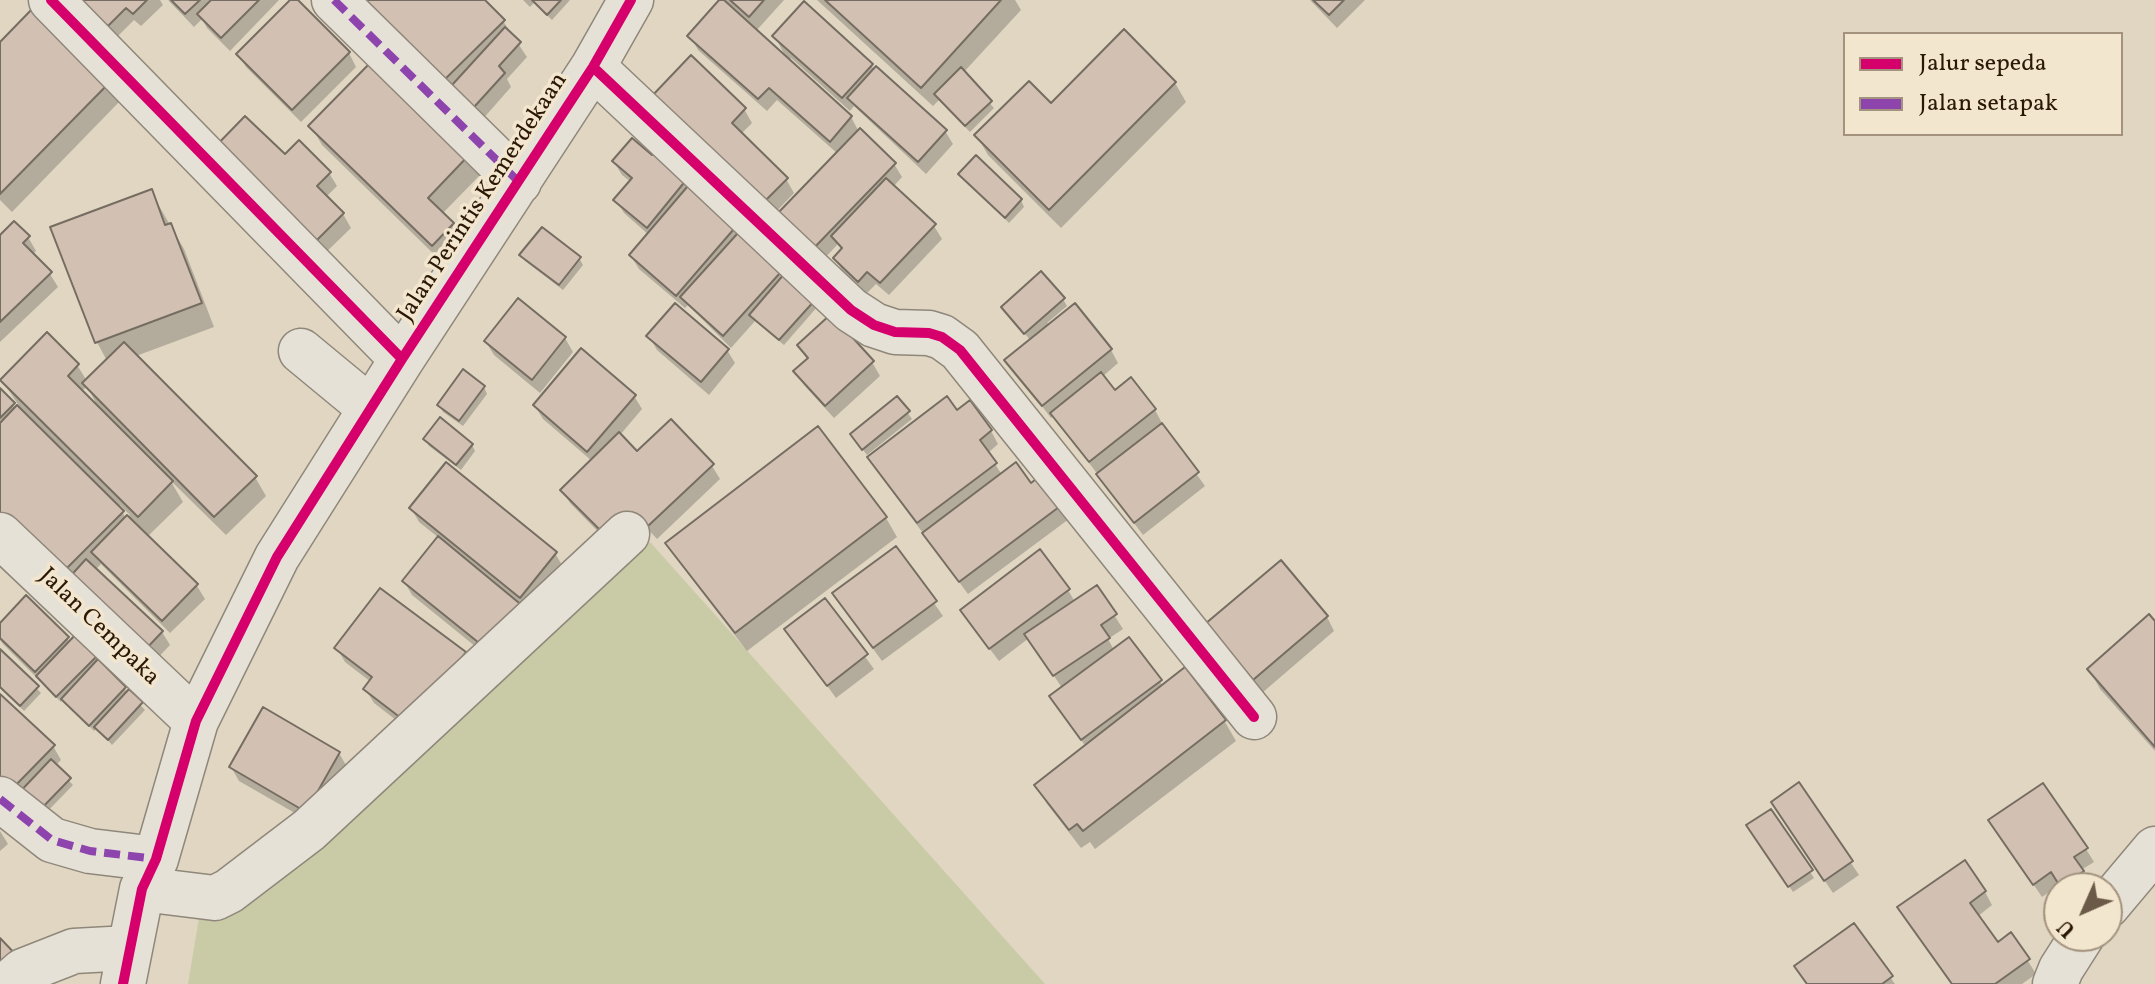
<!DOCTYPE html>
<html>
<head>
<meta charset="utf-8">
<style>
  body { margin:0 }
  #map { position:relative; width:2155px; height:984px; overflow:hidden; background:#e0d6c2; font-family:Vollkorn,serif }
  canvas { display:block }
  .legend { position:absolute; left:1843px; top:32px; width:280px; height:104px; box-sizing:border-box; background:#f3e6cf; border:2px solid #a3937e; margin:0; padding:10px 14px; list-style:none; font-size:24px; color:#2a1705 }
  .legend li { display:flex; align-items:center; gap:16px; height:40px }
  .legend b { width:40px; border:2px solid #a3937e }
  .north { position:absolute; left:2043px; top:872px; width:80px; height:80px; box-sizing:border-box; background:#f3e6cf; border:2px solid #a3937e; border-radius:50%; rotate:225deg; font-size:22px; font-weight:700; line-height:32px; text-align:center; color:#2a1705 }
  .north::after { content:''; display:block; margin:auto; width:28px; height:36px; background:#6a5a47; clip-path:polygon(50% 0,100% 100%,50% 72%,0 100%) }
</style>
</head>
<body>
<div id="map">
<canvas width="2155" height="984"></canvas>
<ul class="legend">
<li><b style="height:10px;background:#d6006c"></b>Jalur sepeda</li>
<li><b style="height:10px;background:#8e44ad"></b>Jalan setapak</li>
</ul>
<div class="north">U</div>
</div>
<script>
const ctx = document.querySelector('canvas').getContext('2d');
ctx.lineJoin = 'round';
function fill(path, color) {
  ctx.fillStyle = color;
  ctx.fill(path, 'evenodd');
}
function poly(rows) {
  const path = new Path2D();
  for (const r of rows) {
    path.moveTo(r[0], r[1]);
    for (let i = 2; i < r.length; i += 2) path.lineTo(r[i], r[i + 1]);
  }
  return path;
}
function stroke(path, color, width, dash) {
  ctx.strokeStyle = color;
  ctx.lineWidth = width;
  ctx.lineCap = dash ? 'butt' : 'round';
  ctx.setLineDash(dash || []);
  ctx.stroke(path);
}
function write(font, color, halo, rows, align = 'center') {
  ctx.font = font + ' Vollkorn,serif';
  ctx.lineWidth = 7;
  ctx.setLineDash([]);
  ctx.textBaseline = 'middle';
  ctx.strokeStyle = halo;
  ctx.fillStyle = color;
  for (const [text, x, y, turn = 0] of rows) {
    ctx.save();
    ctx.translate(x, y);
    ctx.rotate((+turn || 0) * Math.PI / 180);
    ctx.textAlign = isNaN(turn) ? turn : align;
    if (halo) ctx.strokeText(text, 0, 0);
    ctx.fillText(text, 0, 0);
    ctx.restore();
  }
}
fill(poly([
  [650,542,1045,984,188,984,199,918]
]), '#c9caa6');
fill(poly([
  [58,0,160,0,163,5,141,26,134,20,104,50],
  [168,0,279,0,230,51,207,28,202,19,194,27],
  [292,0,349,53,356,67,301,122,246,67,239,54],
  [482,0,503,21,527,57,507,79,511,87,474,129,349,2],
  [523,0,570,0,552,20,534,3,530,7],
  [722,0,784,0,756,31,787,59,775,37,871,65,875,71,945,131,953,144,926,174,854,106,850,111,791,58,789,61,851,117,859,132,894,164,902,177,893,187,934,226,942,239,889,295,876,284,866,294,843,272,835,258,842,251,838,244,821,262,787,229,838,154,777,100,767,111,698,50,690,36],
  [817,0,1015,0,1021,10,963,73,994,108,970,132,939,100,933,106],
  [1310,0,1365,0,1337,28],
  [35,9,121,100,12,212,0,200,0,45],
  [1175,83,1186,102,1061,228,988,155,977,136,1051,106],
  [744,109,752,123,741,134,786,179,794,193,771,217,662,111],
  [311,126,469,156,480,175,442,214,452,224,463,244,444,264,322,145],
  [654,154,818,306,784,345,755,321,731,348,688,305,685,308,639,269,631,256,649,235,624,213,616,200,631,182,622,175,614,162,652,158],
  [285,157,329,173,337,186,326,197,343,214,351,228,317,261],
  [961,174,1021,200,1024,207,1009,223],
  [151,192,184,249,214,327,136,356,255,477,266,496,226,535,170,480,183,502,147,537,197,586,205,599,170,633,101,564,95,570,162,632,170,645,150,666,0,524,0,391,16,409,19,406,2,380,77,365,87,381,107,361,97,342],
  [87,386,99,409,81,392],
  [120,505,130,515,126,519,119,506],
  [0,237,28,237,36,251,32,255,50,274,58,287,0,342],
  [522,255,579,258,583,265,563,290,525,261],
  [1063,299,1067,306,1047,323,1111,350,1118,363,1102,377,1115,392,1155,410,1162,423,1161,425,1205,486,1143,535,1054,416,1051,418,1007,360,1031,341,1003,308],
  [649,336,727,350,735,363,709,395,657,350],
  [565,338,573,352,540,393,494,355,486,342],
  [799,346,872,362,880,376,834,418,804,385,796,371,807,359],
  [484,387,487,394,463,426,443,412,439,405],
  [634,396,642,409,620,435,637,454,712,466,720,479,657,539,645,526,618,552,570,503,562,490,592,461,543,419,535,406],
  [897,398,912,419,867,455,856,441],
  [956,413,991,431,998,444,988,453,1002,475,1030,486,1073,516,968,594,877,471],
  [817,429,886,518,897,537,747,651,679,562,668,543],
  [425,439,472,445,475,451,461,470,429,446],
  [411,508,555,553,563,567,497,664,412,595,404,581,439,538,419,522],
  [896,549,943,616,882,661,842,606],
  [1281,563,1327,617,1334,631,1262,693,1215,637],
  [1097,588,1123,629,1108,639,1114,650,1160,681,1163,687,1185,670,1225,722,1236,741,1095,849,1090,842,1081,848,1047,804,1036,785,1086,747,1051,697,1062,688,1029,638,999,661,970,623,1068,590,1075,602],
  [824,600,874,669,836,698,787,630],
  [2155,624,2155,751,2100,689,2089,669],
  [0,626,67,638,70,643,98,654,102,660,99,663,145,710,112,745,97,728,94,731,63,699,61,702,3,644,0,640],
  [337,648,464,653,472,667,418,737,374,703,366,690,371,682,345,662],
  [0,651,41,693,24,711,0,687],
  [0,696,53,746,61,760,55,766,73,785,40,819,0,782],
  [339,753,347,767,314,824,239,781,231,767],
  [1799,785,1859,875,1833,893,1781,816],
  [1770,811,1814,878,1793,892,1753,832],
  [0,831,8,844,0,851],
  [1999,834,2086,849,2094,862,2081,870,2090,885,2087,888,2062,888,2060,884,2042,897],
  [1985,892,1992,905,1977,917,1997,945,2011,934,2036,974,2022,984,1952,984,1908,921],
  [1854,926,1895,984,1807,984]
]), '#0003');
const building = poly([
  [58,0,147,0,133,14,126,8,96,38,58,0],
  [171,0,200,0,185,14,171,0],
  [211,0,259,0,221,38,197,14,211,0],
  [290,0,298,0,350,52,292,110,236,54,290,0],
  [348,0,485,0,505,20,434,90,348,0],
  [532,0,561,0,547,15,532,0],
  [719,0,724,0,852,116,830,142,769,88,758,99,687,36,719,0],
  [730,0,764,0,749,17,730,0],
  [825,0,1001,0,921,88,825,0],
  [1313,0,1344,0,1329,15,1313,0],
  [804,1,873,64,842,98,772,36,804,1],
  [35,6,112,80,0,194,0,42,35,6],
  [505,27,521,42,499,66,505,73,465,117,442,96,505,27],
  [1124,29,1176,82,1049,210,974,135,1029,81,1051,103,1124,29],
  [691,55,746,108,732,123,788,178,762,204,651,97,691,55],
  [374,59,470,154,428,198,454,223,432,246,308,126,374,59],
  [876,66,947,130,918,162,847,98,876,66],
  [961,67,992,101,965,126,934,94,961,67],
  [245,116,285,154,299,140,331,172,317,186,344,213,308,249,210,152,245,116],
  [860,128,896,163,812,250,776,215,860,128],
  [632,138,652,155,654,151,687,179,647,228,613,200,632,178,612,161,632,138],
  [976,155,1022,199,1005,218,958,174,976,155],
  [886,178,936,224,880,283,867,272,858,282,833,258,842,248,831,236,886,178],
  [693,180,740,222,676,296,629,255,693,180],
  [152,189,165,225,171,223,202,303,95,343,50,227,152,189],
  [14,221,30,236,23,243,52,272,0,322,0,235,14,221],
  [747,223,790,262,723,336,680,297,747,223],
  [542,227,581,257,559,285,519,255,542,227],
  [1041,271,1065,298,1024,334,1001,307,1041,271],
  [785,273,816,299,779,340,749,315,785,273],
  [518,298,566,337,532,380,484,341,518,298],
  [675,303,729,349,701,382,646,336,675,303],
  [1075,303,1112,349,1042,406,1004,360,1075,303],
  [831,314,874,361,825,406,793,371,808,358,797,345,831,314],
  [47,332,79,364,68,376,173,481,138,517,0,380,47,332],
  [124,342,257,476,214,517,82,383,124,342],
  [581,348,636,395,587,452,533,405,581,348],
  [463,369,485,386,459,421,437,405,463,369],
  [1101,372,1115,390,1131,377,1156,409,1089,462,1050,413,1101,372],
  [0,388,15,403,0,418,0,388],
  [897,396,910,411,862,450,850,434,897,396],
  [947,396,957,410,970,400,992,430,980,440,997,463,917,523,867,457,947,396],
  [17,405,124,511,59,576,0,518,0,423,17,405],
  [440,417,473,444,456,465,423,439,440,417],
  [671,419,714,464,648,526,636,514,610,540,560,490,619,432,637,451,671,419],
  [1162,423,1199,472,1134,523,1096,474,1162,423],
  [818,426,887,517,735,633,665,543,818,426],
  [446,462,557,552,520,598,409,508,446,462],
  [1016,462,1031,483,1045,472,1067,501,959,582,922,533,1016,462],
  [127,515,198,584,162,621,91,552,127,515],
  [438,536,524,607,489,651,402,581,438,536],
  [896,546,937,601,873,648,832,593,896,546],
  [1040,549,1070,589,989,649,960,610,1040,549],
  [86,559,163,631,142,653,65,582,86,559],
  [1281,560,1328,616,1253,680,1205,624,1281,560],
  [1097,585,1117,614,1101,625,1110,638,1053,676,1024,634,1097,585],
  [380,588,466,652,410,725,363,689,372,677,334,648,380,588],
  [26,595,69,637,35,672,0,638,0,623,26,595],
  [825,598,868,654,827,686,784,629,825,598],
  [2149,614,2155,621,2155,747,2087,669,2149,614],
  [78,632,100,653,56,697,36,676,78,632],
  [1129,637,1162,680,1081,740,1049,696,1129,637],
  [0,649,39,686,20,706,0,687,0,649],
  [98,659,126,687,89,726,61,699,98,659],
  [1185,667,1226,720,1083,831,1077,824,1069,830,1034,785,1185,667],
  [129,689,143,702,108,740,94,727,129,689],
  [0,694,55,745,12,789,0,778,0,694],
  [263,707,340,752,306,812,229,767,263,707],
  [51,759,71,778,36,814,16,796,51,759],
  [1799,782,1853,861,1824,881,1771,802,1799,782],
  [2043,783,2088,848,2074,857,2084,871,2061,888,2051,872,2033,885,1988,820,2043,783],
  [1771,809,1813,870,1788,887,1746,825,1771,809],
  [1965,860,1986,891,1970,903,1998,942,2011,932,2030,959,1995,984,1952,984,1897,907,1965,860],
  [1854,923,1893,976,1882,984,1807,984,1794,966,1854,923],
  [0,938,20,959,0,978,0,938]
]);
fill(building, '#d2c0b3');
stroke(building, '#756d61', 2);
const minor = poly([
  [51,0,402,359],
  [334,0,519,182],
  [593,67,851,310,874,325,895,332,929,333,942,337,960,350,1254,717],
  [301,351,370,408],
  [0,535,196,721],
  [0,799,52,840,90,851,156,859],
  [142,889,215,898,229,891,309,830,627,534],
  [2107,906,2155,849],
  [8,984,23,971,74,951,129,948],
  [123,984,142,889,156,859,196,721,277,557,402,359,593,67,631,0],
  [2055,984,2061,969,2082,936]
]);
stroke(minor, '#8f877a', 47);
stroke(minor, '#e6e1d7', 44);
stroke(poly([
  [334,0,519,182],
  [0,799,52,840,90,851,156,859]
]), '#8e44ad', 8, [16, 8]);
stroke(poly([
  [51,0,402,359],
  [593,67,851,310,874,325,895,332,929,333,942,337,960,350,1254,717],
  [123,984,142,889,156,859,196,721,277,557,402,359,593,67,631,0]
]), '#d6006c', 10);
write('24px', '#2a1705', '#f3e6cf', [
  ["Jalan Perintis Kemerdekaan",484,198,-57],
  ["Jalan Cempaka",98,628,44]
]);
</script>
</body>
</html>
